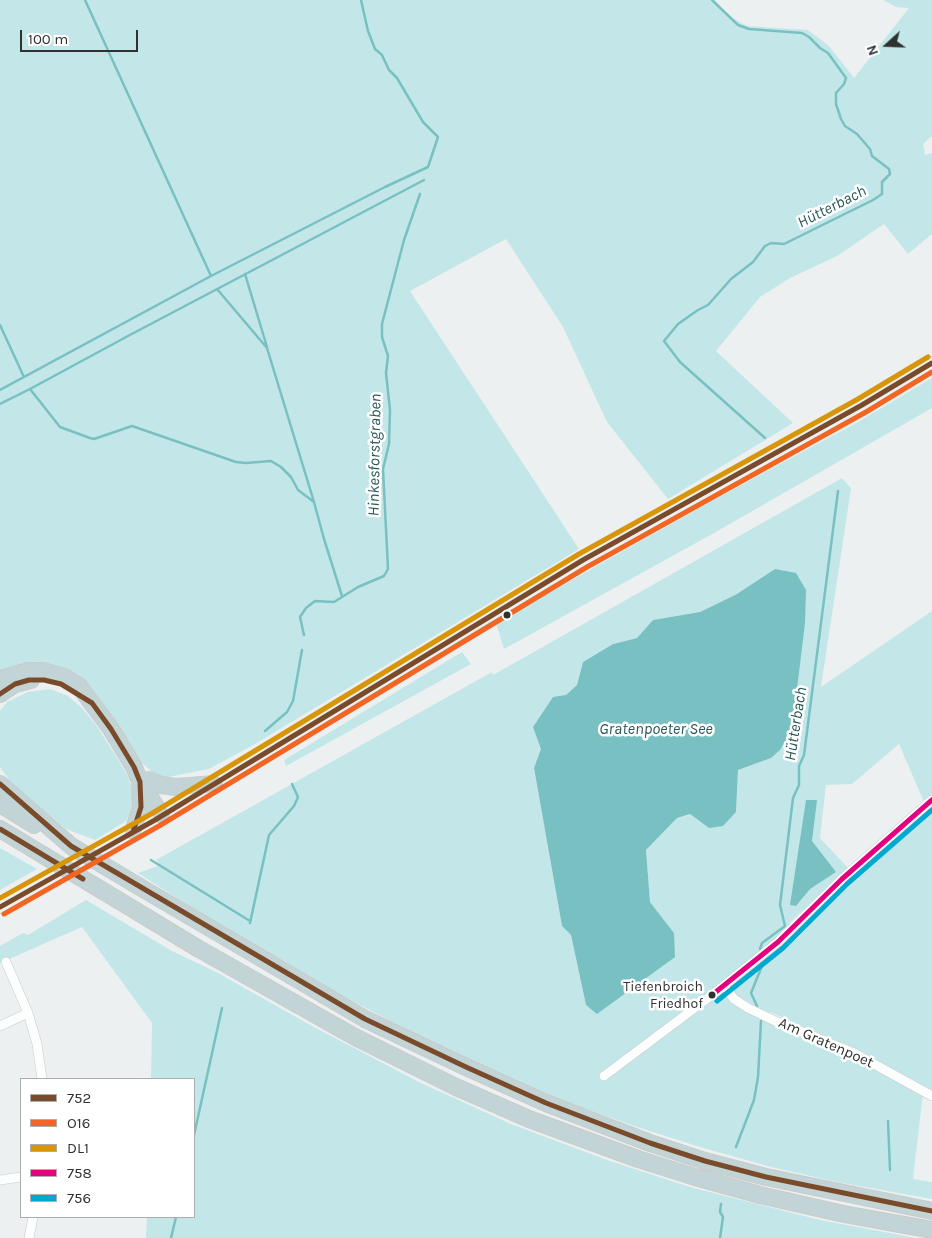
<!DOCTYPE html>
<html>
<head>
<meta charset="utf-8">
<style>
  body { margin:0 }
  #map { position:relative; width:932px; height:1238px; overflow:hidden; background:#ecf0f0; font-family:Karla,sans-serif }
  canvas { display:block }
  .legend { position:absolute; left:20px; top:1078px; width:175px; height:140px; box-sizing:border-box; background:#fff; border:1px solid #acadad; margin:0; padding:6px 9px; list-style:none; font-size:15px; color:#303232 }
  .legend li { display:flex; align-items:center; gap:10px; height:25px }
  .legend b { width:25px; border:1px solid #acadad }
  .north { position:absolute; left:862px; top:20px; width:50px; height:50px; -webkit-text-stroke:4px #fff; paint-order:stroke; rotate:250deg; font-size:14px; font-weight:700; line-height:20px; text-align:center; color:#303232 }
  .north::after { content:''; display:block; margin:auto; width:18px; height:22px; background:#303232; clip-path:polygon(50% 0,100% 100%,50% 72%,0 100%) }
  .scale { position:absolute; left:20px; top:30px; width:118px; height:22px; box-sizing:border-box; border:2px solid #303232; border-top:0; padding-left:6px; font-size:15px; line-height:18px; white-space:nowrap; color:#303232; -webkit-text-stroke:4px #fff; paint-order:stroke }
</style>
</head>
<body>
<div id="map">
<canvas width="932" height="1238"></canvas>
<ul class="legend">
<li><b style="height:6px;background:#7a4b2a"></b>752</li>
<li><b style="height:6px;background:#f26522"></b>O16</li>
<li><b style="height:6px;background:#d99508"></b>DL1</li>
<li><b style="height:6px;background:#e5007d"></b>758</li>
<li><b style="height:6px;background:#00a9ce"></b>756</li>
</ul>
<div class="north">N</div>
<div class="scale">100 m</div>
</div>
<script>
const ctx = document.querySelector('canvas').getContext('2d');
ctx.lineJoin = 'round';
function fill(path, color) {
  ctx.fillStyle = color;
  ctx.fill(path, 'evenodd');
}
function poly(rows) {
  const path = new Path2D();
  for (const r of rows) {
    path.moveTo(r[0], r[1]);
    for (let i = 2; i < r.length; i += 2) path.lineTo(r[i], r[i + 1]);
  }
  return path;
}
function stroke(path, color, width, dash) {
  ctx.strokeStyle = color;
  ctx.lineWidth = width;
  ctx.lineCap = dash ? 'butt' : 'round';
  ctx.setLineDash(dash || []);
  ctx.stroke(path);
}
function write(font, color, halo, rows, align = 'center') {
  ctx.font = font + ' Karla,sans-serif';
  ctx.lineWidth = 5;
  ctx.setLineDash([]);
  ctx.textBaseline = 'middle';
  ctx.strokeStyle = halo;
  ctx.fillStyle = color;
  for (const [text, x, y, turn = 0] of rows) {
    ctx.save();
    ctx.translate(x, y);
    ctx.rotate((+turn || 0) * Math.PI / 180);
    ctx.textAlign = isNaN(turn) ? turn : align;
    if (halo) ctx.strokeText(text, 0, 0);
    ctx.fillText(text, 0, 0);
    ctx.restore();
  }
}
fill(poly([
  [0,0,715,0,727,15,747,26,808,30,829,46,854,78,909,8,896,7,883,0,932,0,932,136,923,144,925,155,932,153,932,234,908,254,884,224,837,256,790,278,760,297,716,351,793,423,668,499,607,422,563,327,506,239,410,291,579,549,255,744,209,769,163,778,153,773,143,764,99,699,83,684,0,673],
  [932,378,932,408,714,533,504,649,496,623,710,502,858,422],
  [842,478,851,488,821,687,932,611,932,795,924,802,899,744,852,784,826,785,820,838,848,868,789,923,795,940,839,895,932,809,932,1093,856,1050,770,1012,767,1022,853,1055,923,1093,913,1179,932,1182,932,1199,837,1182,771,1167,700,1147,631,1125,556,1098,489,1069,417,1035,328,988,219,925,138,873,160,865,156,860,492,672,493,675],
  [737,594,771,758,738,770,736,812,709,828,690,814,677,818,646,850,650,902,674,933,586,1005,571,935,562,926,534,768,566,695,577,685,583,662,613,644,637,638,653,620,700,612],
  [462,652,471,664,286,766,284,760],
  [50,689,68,696,82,708,96,725,119,761,127,775,134,794,132,809,126,821,95,840,66,829,13,786,0,767,0,711,7,702,28,692],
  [0,848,37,869,0,890],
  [86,900,172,951,218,973,312,1026,421,1083,511,1124,607,1160,690,1187,820,1220,916,1238,146,1238,147,1217,194,1217,194,1079,151,1079,152,1023,82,927,0,963,0,946,23,933,28,935]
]), '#c3e7e8');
fill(poly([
  [775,569,796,573,806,590,805,623,792,730,780,750,771,758,738,770,736,812,723,826,709,828,690,814,677,818,646,850,650,902,674,933,675,957,597,1014,586,1005,571,935,562,926,534,768,541,749,533,727,553,697,566,695,577,685,583,662,613,644,637,638,653,620,700,612,737,594],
  [806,800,817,800,812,841,836,872,810,889,796,906,790,905]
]), '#79c0c2');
stroke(poly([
  [85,0,211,276],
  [712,0,738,25,749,29,802,33,809,37,820,48,828,53,846,78,844,84,836,93,836,104,841,119,845,126,857,134,870,149,872,156,889,169,890,174,882,182,882,194,873,200,784,244,771,243,765,246,753,262,731,279,708,305,698,310,678,324,664,341,680,362,765,438],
  [245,274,267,347],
  [217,289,267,348,314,502],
  [0,325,23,375],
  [30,389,60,427,90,438,94,439,132,426,236,462,246,463,271,461,281,467,291,477,298,490,314,502,324,539,342,596],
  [0,390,211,276,385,187,428,167,438,137,423,122,397,78,389,70,382,55,375,49,368,31,361,0],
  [0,404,30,389,128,336,424,180],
  [304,635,300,617,306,608,315,601,334,602,358,587,384,576,388,569,383,469,389,444,390,410,386,373,388,356,382,337,382,324,404,240,420,194],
  [265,731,287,712,293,701,302,650],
  [151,860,250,921],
  [250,923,269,835,294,806,298,797,292,784],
  [760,949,762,943,785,926,780,905,793,798,799,785,799,766,804,755,838,491],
  [757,1006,751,993,762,966,761,963],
  [888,1121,890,1170],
  [194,1135,222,1008],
  [736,1147,754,1100,758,1077,761,1021],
  [171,1238,176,1217],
  [720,1238,723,1217,720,1212,721,1204]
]), '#79c0c2', 2.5);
const minor = poly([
  [6,962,28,1013,37,1044,42,1079],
  [724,986,734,999,748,1008,775,1021,854,1053,932,1096],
  [0,1026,28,1013],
  [604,1076,712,995,778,942,842,879,932,800],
  [0,1180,21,1177],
  [29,1238,33,1217]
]);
const secondary = poly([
  [0,907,155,820,472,626,583,560,862,405,932,363]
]);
const motorway = poly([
  [0,679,28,671,44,671,64,677,79,686,111,729,134,767,140,782,162,816],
  [0,694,15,684,31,680],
  [149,780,161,785,176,787,215,784],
  [0,784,71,846],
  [0,804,34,825],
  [0,829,43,855],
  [133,832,141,807,140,782],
  [140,887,365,1019,466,1067,546,1103,650,1143,705,1161,766,1177,932,1211],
  [118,900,199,949,355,1037,456,1087,529,1119,638,1159,695,1177,760,1195,844,1214,932,1230]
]);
stroke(minor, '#c8cbcb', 10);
stroke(secondary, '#c8cbcb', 14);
stroke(motorway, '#cacccc', 18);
stroke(minor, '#fcfdfd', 9);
stroke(secondary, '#ebf1f1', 12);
stroke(motorway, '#c2d4d5', 16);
const motorwayBridge = poly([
  [71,846,140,887],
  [43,855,118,900]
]);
stroke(motorwayBridge, '#cacccc', 18, []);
stroke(motorwayBridge, '#c2d4d5', 16);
stroke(poly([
  [0,694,15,684,29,680,44,680,61,684,92,703,111,729,134,767,140,782,141,807,133,832],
  [0,784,71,846,365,1019,466,1067,546,1103,650,1143,705,1161,766,1177,932,1211],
  [0,829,83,879],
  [0,907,155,820,583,560,862,405,932,363]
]), '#7a4b2a', 5);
stroke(poly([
  [4,914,159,826,587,567,866,412,932,372]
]), '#f26522', 5);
stroke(poly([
  [0,898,151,814,579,554,858,399,928,357]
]), '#d99508', 5);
stroke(poly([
  [712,995,778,942,842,879,932,800]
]), '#e5007d', 5);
stroke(poly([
  [717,1001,783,948,847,884,932,810]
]), '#00a9ce', 5);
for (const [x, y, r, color] of [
  [507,615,4.5,"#303232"],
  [712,995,4.5,"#303232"]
]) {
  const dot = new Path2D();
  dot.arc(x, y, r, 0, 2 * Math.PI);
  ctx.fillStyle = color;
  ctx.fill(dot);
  stroke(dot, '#fff', 2);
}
write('14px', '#303232', '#fff', [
  ["Tiefenbroich",703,987],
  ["Friedhof",703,1004]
], 'right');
write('15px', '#303232', '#fff', [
  ["Am Gratenpoet",826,1043,24]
]);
write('italic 16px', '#2a5657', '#fff', [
  ["Hütterbach",832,207,-27],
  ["Hinkesforstgraben",375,455,-89],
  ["Hütterbach",796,724,-81],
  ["Gratenpoeter See",656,729]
]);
</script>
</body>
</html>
